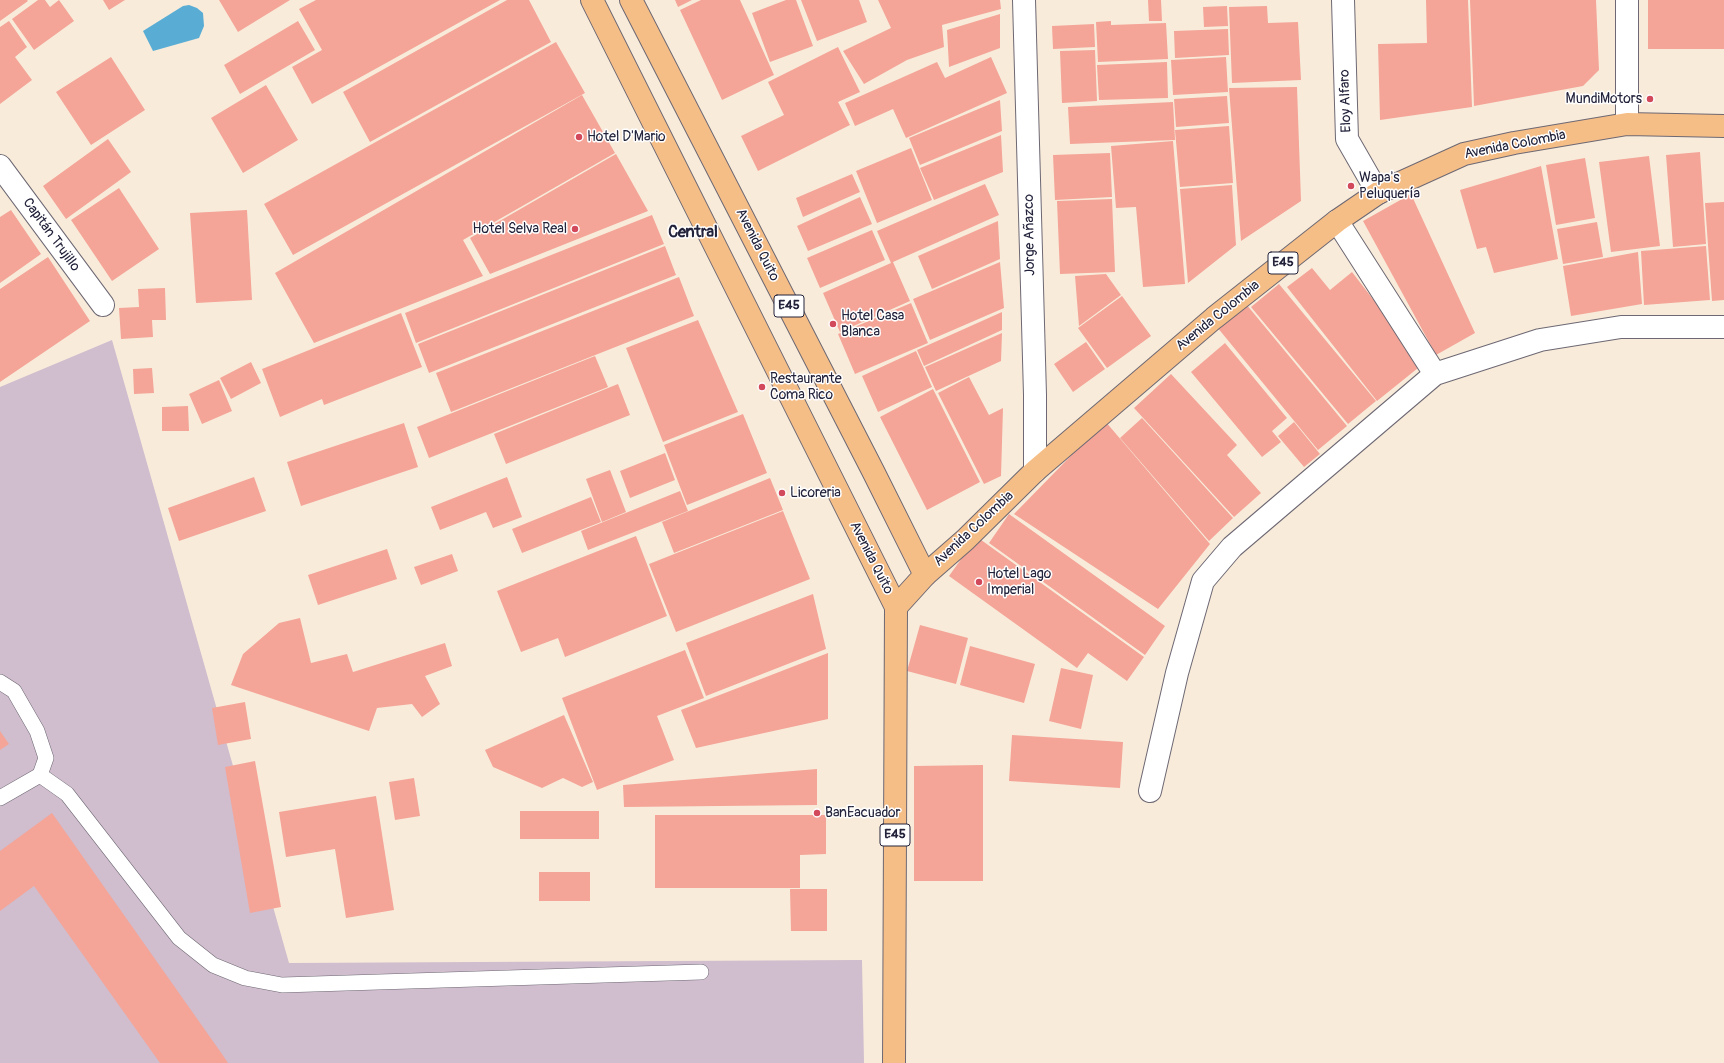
<!DOCTYPE html>
<html>
<head>
<meta charset="utf-8">
<style>
  body { margin:0 }
  canvas { display:block; background:#f8ebda }
</style>
</head>
<body>
<canvas width="1724" height="1063"></canvas>
<script>
const ctx = document.querySelector('canvas').getContext('2d');
ctx.lineJoin = 'round';
function fill(path, color) {
  ctx.fillStyle = color;
  ctx.fill(path, 'evenodd');
}
function poly(rows) {
  const path = new Path2D();
  for (const r of rows) {
    path.moveTo(r[0], r[1]);
    for (let i = 2; i < r.length; i += 2) path.lineTo(r[i], r[i + 1]);
  }
  return path;
}
function stroke(path, color, width, dash) {
  ctx.strokeStyle = color;
  ctx.lineWidth = width;
  ctx.lineCap = dash ? 'butt' : 'round';
  ctx.setLineDash(dash || []);
  ctx.stroke(path);
}
function write(font, color, halo, rows, align = 'center') {
  ctx.font = font + ' Pangolin,sans-serif';
  ctx.lineWidth = 3;
  ctx.setLineDash([]);
  ctx.textBaseline = 'middle';
  ctx.strokeStyle = halo;
  ctx.fillStyle = color;
  for (const [text, x, y, turn = 0] of rows) {
    ctx.save();
    ctx.translate(x, y);
    ctx.rotate((+turn || 0) * Math.PI / 180);
    ctx.textAlign = isNaN(turn) ? turn : align;
    if (halo) ctx.strokeText(text, 0, 0);
    ctx.fillText(text, 0, 0);
    ctx.restore();
  }
}
fill(poly([
  [112,340,289,963,862,960,864,1063,0,1063,0,387]
]), '#d0bdce');
fill(poly([
  [189,5,197,8,203,13,204,26,199,38,153,51,143,31,183,6]
]), '#59add5');
fill(poly([
  [0,0,27,0,28,1,0,21],
  [38,0,45,0,50,7,59,0,74,21,34,50,12,19],
  [103,0,125,0,109,10],
  [219,0,290,0,238,32],
  [316,0,500,0,312,104,292,67,322,50,299,9],
  [507,0,529,0,551,42,370,142,343,92],
  [675,0,692,0,678,7],
  [701,0,740,0,774,75,722,100,680,10],
  [786,0,796,0,813,46,770,62,752,13],
  [801,0,859,0,867,22,817,41],
  [878,0,1000,0,1001,9,942,25,944,47,907,60,864,84,843,51,891,28],
  [1148,0,1161,0,1162,21,1149,21],
  [1426,0,1468,0,1472,107,1380,120,1378,44,1427,43],
  [1470,0,1596,0,1599,70,1583,86,1474,106],
  [1648,0,1724,0,1724,49,1648,49],
  [1227,6,1228,26,1204,27,1203,7],
  [1267,6,1268,23,1298,22,1301,80,1232,83,1229,7],
  [1000,14,1000,48,949,67,947,30],
  [9,21,27,47,15,57,32,80,0,104,0,27],
  [298,21,315,50,240,94,224,65],
  [1111,21,1111,25,1166,23,1168,59,1098,62,1096,22],
  [1094,24,1095,47,1053,49,1052,26],
  [1228,29,1229,55,1175,58,1174,31],
  [556,42,585,93,293,255,264,204],
  [838,47,860,92,838,102,850,125,758,171,741,136,784,115,768,82],
  [1095,50,1097,101,1062,103,1060,51],
  [111,57,145,110,91,145,56,92],
  [991,57,1007,93,906,138,893,109,855,126,845,103,937,62,945,78],
  [1226,57,1228,92,1173,95,1171,60],
  [1167,62,1168,98,1099,100,1097,65],
  [266,85,298,140,243,173,211,118],
  [1297,87,1301,201,1241,241,1229,88],
  [582,95,615,153,463,240,483,276,314,343,275,273],
  [1227,96,1229,123,1176,127,1174,99],
  [1000,100,1002,131,920,165,909,138],
  [1173,102,1175,140,1070,144,1068,107],
  [1229,126,1233,183,1180,187,1175,130],
  [1001,135,1003,172,934,200,920,168],
  [108,139,131,172,66,219,43,186],
  [1173,141,1185,284,1143,287,1136,207,1116,208,1111,146],
  [911,148,932,200,877,223,856,171],
  [1700,152,1706,244,1673,247,1666,155],
  [1110,153,1112,197,1055,200,1053,155],
  [616,154,648,211,490,274,470,238],
  [1649,156,1660,246,1611,252,1599,162],
  [1585,158,1595,218,1556,225,1546,165],
  [1541,166,1558,259,1494,273,1486,247,1477,249,1460,190],
  [852,174,860,192,803,217,796,198],
  [985,184,999,215,893,262,910,301,840,332,823,293,891,263,877,231],
  [1232,185,1236,245,1188,283,1180,189],
  [119,188,159,249,112,281,71,220],
  [1411,194,1475,333,1436,355,1363,221],
  [860,197,872,224,808,251,797,226],
  [1112,199,1115,272,1060,274,1057,201],
  [1724,202,1724,300,1712,301,1705,203],
  [11,210,41,254,0,283,0,217],
  [247,210,252,300,196,303,190,213],
  [652,215,664,244,416,343,405,313],
  [998,221,1000,259,932,289,918,256],
  [1597,222,1603,257,1563,264,1557,229],
  [872,230,885,260,820,288,807,258],
  [665,246,676,275,429,373,418,344],
  [1706,246,1710,300,1644,305,1641,251],
  [1638,252,1642,304,1571,316,1563,266],
  [48,257,90,321,0,382,0,289],
  [1000,262,1004,308,930,340,913,299],
  [1312,268,1330,290,1352,272,1423,364,1377,401,1287,287],
  [1106,274,1121,295,1079,326,1075,276],
  [679,277,694,316,451,412,436,373],
  [1279,284,1376,401,1348,424,1251,307],
  [165,288,166,320,152,320,153,337,121,339,119,308,139,307,138,289],
  [1122,296,1151,336,1107,368,1078,328],
  [911,303,928,343,855,374,838,334],
  [1246,304,1347,426,1318,450,1217,327],
  [1002,312,1002,330,924,366,917,350],
  [401,313,422,367,324,405,322,399,280,417,262,369],
  [698,320,738,412,663,442,626,348],
  [1002,333,1001,361,936,391,925,367],
  [1086,342,1105,369,1073,392,1054,364],
  [1225,343,1287,418,1272,431,1281,442,1262,457,1191,372],
  [916,351,932,387,878,412,862,376],
  [595,356,608,387,429,458,417,427],
  [251,362,261,383,231,399,220,378],
  [152,368,154,393,134,394,133,369],
  [1171,374,1237,445,1227,455,1261,493,1234,517,1134,408],
  [969,377,989,415,1003,408,1001,476,984,484,938,393],
  [219,380,232,411,202,424,189,394],
  [618,384,630,415,506,464,494,434],
  [933,389,980,482,927,510,880,417],
  [188,406,189,431,162,431,162,407],
  [743,414,767,473,687,505,664,445],
  [1142,418,1233,518,1209,541,1120,438],
  [1105,421,1210,544,1158,609,1014,514],
  [1294,422,1320,454,1304,467,1278,436],
  [404,423,418,467,301,506,287,462],
  [665,453,675,480,630,498,620,471],
  [610,470,626,512,602,522,586,479],
  [254,477,266,511,179,541,168,508],
  [507,477,522,517,493,528,486,512,440,530,431,507],
  [770,478,783,510,674,553,662,522],
  [680,491,688,511,588,550,581,531],
  [591,497,601,522,522,553,512,529],
  [783,511,810,579,676,632,649,564],
  [1009,514,1165,626,1145,655,989,543],
  [636,536,667,616,565,657,558,638,521,652,497,591],
  [977,537,1144,657,1127,681,1088,653,1077,668,949,576],
  [387,549,397,579,318,605,308,575],
  [452,554,458,571,421,585,414,567],
  [813,594,826,649,706,696,686,643],
  [300,618,311,663,347,654,353,672,445,643,452,666,425,676,440,704,422,717,412,704,377,708,369,731,231,685,243,654,279,623],
  [920,625,968,638,956,684,907,671],
  [970,646,1035,664,1024,703,960,685],
  [685,650,704,698,657,716,674,760,597,790,562,698],
  [828,653,828,719,696,748,681,710],
  [1061,668,1093,675,1081,729,1049,721],
  [245,702,251,739,218,745,212,708],
  [564,715,593,782,582,787,563,778,542,788,493,767,485,750],
  [0,731,9,744,0,750],
  [1012,735,1123,742,1120,788,1009,781],
  [255,761,281,907,250,913,225,767],
  [983,765,983,881,914,881,914,766],
  [817,769,817,805,624,807,623,785],
  [414,778,420,816,395,820,389,782],
  [376,796,394,910,346,918,335,849,286,857,279,812],
  [520,811,599,811,599,839,520,839],
  [52,813,222,1054,228,1063,160,1063,34,886,0,911,0,851],
  [655,815,826,815,826,854,800,855,800,888,655,888],
  [539,872,590,872,590,901,539,901],
  [790,889,827,889,827,931,791,931]
]), '#f4a598');
const service = poly([
  [0,682,14,691,37,731,46,758,40,775,0,798],
  [40,775,67,794,179,938,213,965,245,978,282,985,701,972]
]);
const minor = poly([
  [1024,0,1035,395,1035,471],
  [1343,0,1347,139,1378,193],
  [1627,124,1627,0],
  [0,166,103,305],
  [1337,221,1435,374],
  [1150,791,1177,673,1203,581,1232,547,1435,374,1540,340,1621,327,1724,327]
]);
const primary = poly([
  [925,575,965,540,1035,471,1214,318,1337,221,1378,193,1464,154,1514,143,1627,124,1724,126]
]);
const trunk = poly([
  [592,0,896,607,894,1063],
  [631,0,873,471,925,575,896,607]
]);
stroke(service, '#6d6873', 16);
stroke(minor, '#6d6873', 24);
stroke(primary, '#6d6873', 24);
stroke(trunk, '#6d6873', 24);
stroke(service, '#fff', 15);
stroke(minor, '#fff', 22);
stroke(primary, '#f6be87', 22);
stroke(trunk, '#f6be87', 22);
for (const [x, y, r, color] of [
  [1650,99,4,"#d1495b"],
  [579,137,4,"#d1495b"],
  [1351,186,4,"#d1495b"],
  [575,229,4,"#d1495b"],
  [833,324,4,"#d1495b"],
  [762,387,4,"#d1495b"],
  [782,493,4,"#d1495b"],
  [979,582,4,"#d1495b"],
  [817,813,4,"#d1495b"]
]) {
  const dot = new Path2D();
  dot.arc(x, y, r, 0, 2 * Math.PI);
  ctx.fillStyle = color;
  ctx.fill(dot);
  stroke(dot, '#fff', 1.5);
}
for (const [x, y, w] of [
  [1283,263,30],
  [789,306,30],
  [895,835,30]
]) {
  const box = new Path2D();
  box.roundRect(x - w / 2, y - 11, w, 22, 3);
  ctx.fillStyle = '#fff';
  ctx.fill(box);
  stroke(box, '#22223b', 1);
}
write('bold 13px', '#22223b', null, [
  ["E45",1283,263],
  ["E45",789,306],
  ["E45",895,835]
]);
write('14px', '#22223b', '#fff', [
  ["MundiMotors",1642,99,"right"],
  ["Hotel D'Mario",587,137],
  ["Wapa's",1359,178],
  ["Peluquería",1359,194],
  ["Hotel Selva Real",567,229,"right"],
  ["Hotel Casa",841,316],
  ["Blanca",841,332],
  ["Restaurante",770,379],
  ["Coma Rico",770,395],
  ["Licoreria",790,493],
  ["Hotel Lago",987,574],
  ["Imperial",987,590],
  ["BanEacuador",825,813]
], 'left');
write('14px', '#22223b', '#fff', [
  ["Eloy Alfaro",1346,101,-92],
  ["Avenida Colombia",1515,145,-11],
  ["Capitán Trujillo",51,235,54],
  ["Jorge Añazco",1030,235,-91],
  ["Avenida Quito",757,245,63],
  ["Avenida Colombia",1218,316,-39],
  ["Avenida Colombia",974,529,-43],
  ["Avenida Quito",871,558,63]
]);
write('bold 16px', '#22223b', '#fff', [
  ["Central",693,233]
]);
</script>
</body>
</html>
